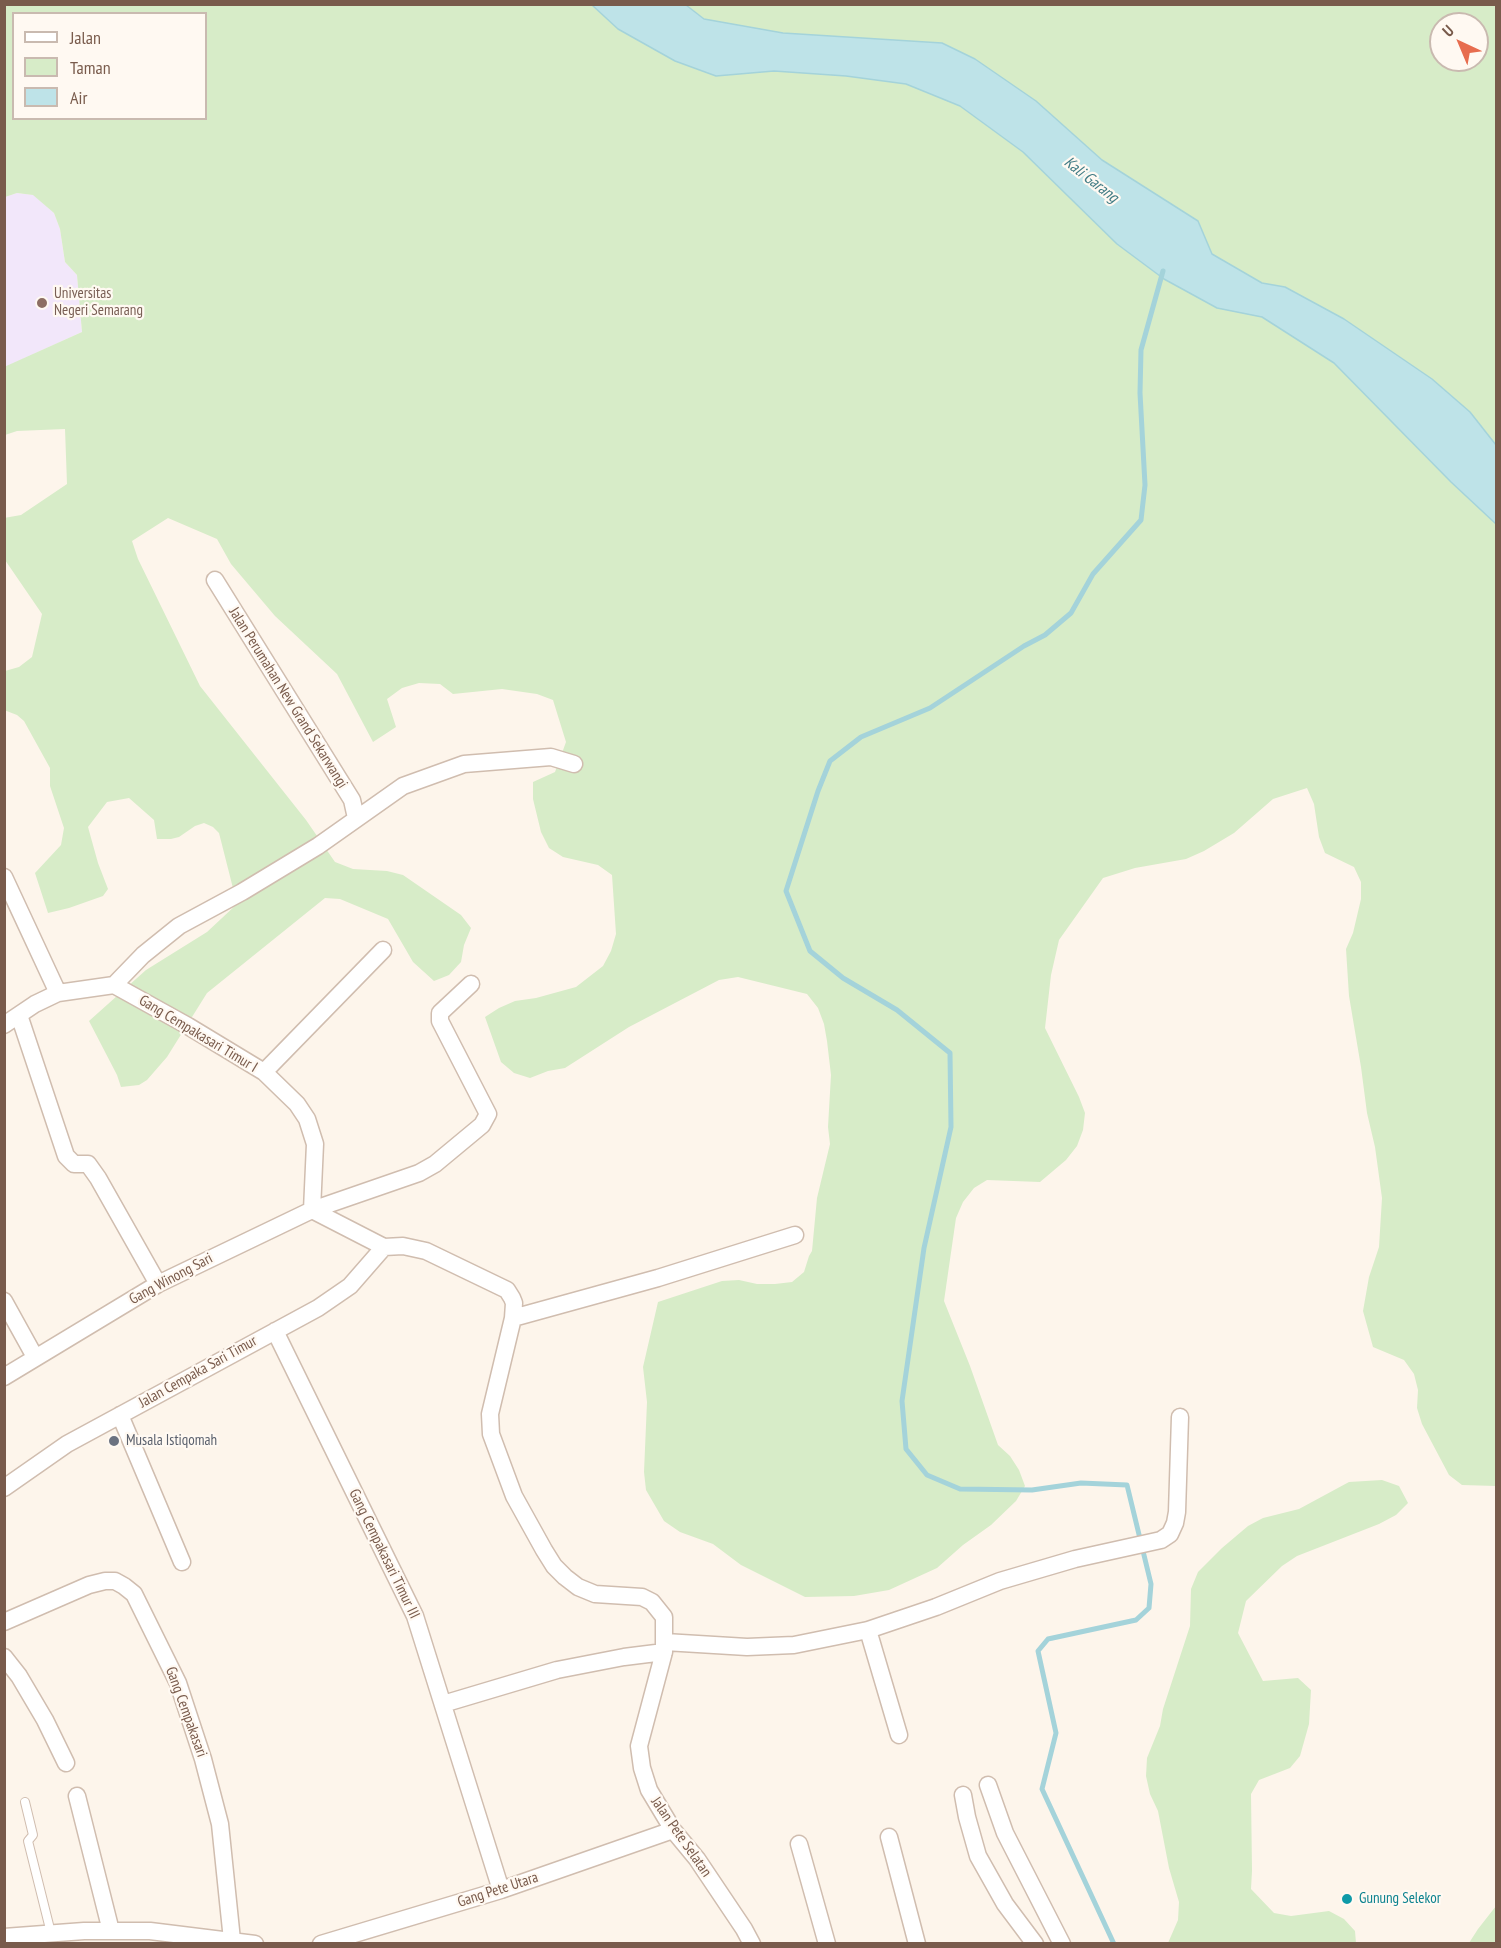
<!DOCTYPE html>
<html>
<head>
<meta charset="utf-8">
<style>
  body { margin:0 }
  #map { position:relative; width:1501px; height:1948px; overflow:hidden; background:#fdf5eb; font-family:"PT Sans Narrow",sans-serif }
  canvas { display:block }
  .frame { position:absolute; inset:0; border:6px solid #795b4c; pointer-events:none }
  .legend { position:absolute; left:12px; top:12px; width:195px; height:108px; box-sizing:border-box; background:#fff9f2; border:2px solid #c9bab0; margin:0; padding:8px 10px; list-style:none; font-size:18px; color:#795b4c }
  .legend li { display:flex; align-items:center; gap:12px; height:30px }
  .legend b { width:30px; border:2px solid #c9bab0 }
  .north { position:absolute; left:1429px; top:12px; width:60px; height:60px; box-sizing:border-box; background:#fff9f2; border:2px solid #c9bab0; border-radius:50%; rotate:316deg; font-size:16px; font-weight:700; line-height:24px; text-align:center; color:#795b4c }
  .north::after { content:''; display:block; margin:auto; width:21px; height:27px; background:#e76d4f; clip-path:polygon(50% 0,100% 100%,50% 72%,0 100%) }
</style>
</head>
<body>
<div id="map">
<canvas width="1501" height="1948"></canvas>
<div class="frame"></div>
<ul class="legend">
<li><b style="height:8px;background:#fff"></b>Jalan</li>
<li><b style="height:16px;background:#d7ecc8"></b>Taman</li>
<li><b style="height:16px;background:#bee3e8"></b>Air</li>
</ul>
<div class="north">U</div>
</div>
<script>
const ctx = document.querySelector('canvas').getContext('2d');
ctx.lineJoin = 'round';
function fill(path, color) {
  ctx.fillStyle = color;
  ctx.fill(path, 'evenodd');
}
function poly(rows) {
  const path = new Path2D();
  for (const r of rows) {
    path.moveTo(r[0], r[1]);
    for (let i = 2; i < r.length; i += 2) path.lineTo(r[i], r[i + 1]);
  }
  return path;
}
function stroke(path, color, width, dash) {
  ctx.strokeStyle = color;
  ctx.lineWidth = width;
  ctx.lineCap = dash ? 'butt' : 'round';
  ctx.setLineDash(dash || []);
  ctx.stroke(path);
}
function write(font, color, halo, rows, align = 'center') {
  ctx.font = font + ' "PT Sans Narrow",sans-serif';
  ctx.lineWidth = 4.5;
  ctx.setLineDash([]);
  ctx.textBaseline = 'middle';
  ctx.strokeStyle = halo;
  ctx.fillStyle = color;
  for (const [text, x, y, turn = 0] of rows) {
    ctx.save();
    ctx.translate(x, y);
    ctx.rotate((+turn || 0) * Math.PI / 180);
    ctx.textAlign = isNaN(turn) ? turn : align;
    if (halo) ctx.strokeText(text, 0, 0);
    ctx.fillText(text, 0, 0);
    ctx.restore();
  }
}
fill(poly([
  [17,193,34,195,54,213,60,229,65,262,77,275,82,332,5,367,4,197]
]), '#f2e7fa');
fill(poly([
  [5,4,592,5,618,29,675,61,716,76,774,71,846,76,906,84,960,106,1023,152,1117,244,1164,279,1217,308,1262,317,1334,363,1451,482,1496,524,1496,1486,1462,1485,1449,1475,1422,1424,1417,1408,1418,1390,1414,1374,1404,1360,1373,1347,1363,1311,1369,1277,1379,1247,1382,1198,1375,1147,1367,1113,1361,1067,1349,996,1346,949,1353,933,1361,899,1361,882,1354,867,1325,853,1319,837,1314,804,1307,788,1273,799,1234,833,1204,851,1186,859,1135,868,1103,878,1059,940,1051,975,1045,1028,1079,1097,1085,1113,1083,1130,1077,1146,1066,1160,1040,1182,987,1180,974,1188,963,1202,956,1218,944,1301,970,1366,998,1445,1010,1456,1019,1470,1025,1486,1016,1501,991,1525,963,1545,937,1568,889,1590,854,1596,805,1597,741,1565,713,1544,680,1532,664,1521,646,1490,644,1472,647,1402,643,1367,658,1302,722,1281,739,1280,757,1284,775,1284,792,1282,804,1272,809,1256,812,1251,817,1198,830,1144,828,1127,831,1075,827,1041,824,1024,818,1008,807,994,738,977,719,980,629,1027,565,1068,548,1071,530,1078,514,1073,501,1062,485,1017,499,1008,515,1001,536,998,576,987,603,966,611,951,616,934,612,875,598,865,563,857,549,848,541,832,533,799,533,782,555,772,566,742,553,700,537,694,502,689,453,694,440,684,419,683,402,688,387,699,396,727,373,742,337,674,275,616,231,564,217,539,168,518,132,541,138,559,200,686,306,820,335,862,353,869,387,871,403,875,461,915,471,928,464,945,461,962,449,975,434,981,413,962,388,919,340,899,325,898,207,993,167,1057,147,1080,139,1085,121,1087,117,1075,89,1021,146,970,207,932,237,904,219,833,213,827,204,823,195,826,179,837,171,839,157,839,154,820,129,798,107,802,88,827,98,863,108,889,103,896,69,908,48,913,35,873,61,845,64,828,50,786,50,768,24,721,17,715,4,710,5,671,19,667,32,657,42,614,5,560,4,518,21,515,67,484,65,429,17,431,5,435,4,367,82,332,77,275,65,262,60,229,54,213,33,195,17,193,5,197],
  [14,14,206,14,206,118,14,118],
  [686,5,1496,5,1496,445,1470,412,1432,379,1344,319,1285,287,1262,283,1212,254,1198,221,1102,160,1036,101,783,33,704,19],
  [1441,24,1477,24,1477,60,1441,60],
  [1382,1480,1399,1486,1408,1503,1396,1515,1379,1524,1297,1556,1282,1566,1246,1601,1238,1633,1263,1681,1298,1678,1311,1690,1309,1724,1300,1756,1290,1768,1259,1780,1251,1794,1252,1871,1251,1889,1274,1913,1291,1916,1329,1911,1344,1919,1355,1931,1356,1943,1168,1943,1178,1920,1179,1902,1169,1868,1158,1811,1150,1794,1146,1776,1147,1758,1160,1726,1163,1709,1190,1626,1191,1589,1198,1572,1222,1548,1248,1526,1263,1518,1299,1509,1349,1482],
  [1496,1906,1496,1943,1469,1943,1478,1929]
]), '#d7ecc8');
const water = poly([
  [592,5,686,5,704,19,783,33,942,43,975,59,1036,101,1102,160,1198,221,1212,254,1262,283,1285,287,1344,319,1432,379,1470,412,1496,445,1496,524,1451,482,1334,363,1262,317,1217,308,1164,279,1117,244,1023,152,960,106,906,84,846,76,774,71,716,76,675,61,618,29,592,5]
]);
fill(water, '#bee3e8');
stroke(water, '#a4d3da', 1.5);
stroke(poly([
  [1114,1944,1042,1789,1056,1733,1038,1651,1048,1639,1136,1620,1149,1608,1151,1584,1127,1485,1081,1483,1032,1490,960,1489,927,1475,906,1449,902,1401,924,1248,951,1127,950,1053,897,1010,843,978,810,951,786,891,818,791,830,761,861,737,930,708,1024,646,1045,635,1071,613,1093,574,1141,520,1145,485,1140,393,1141,350,1163,271]
]), '#a4d3da', 5);
const lane = poly([
  [25,1802,33,1835,28,1841,51,1933]
]);
const street = poly([
  [215,580,352,800,356,818],
  [4,877,58,993],
  [114,985,143,955,179,926,242,892,318,846,403,786,464,764,551,757,574,764],
  [19,1015,66,1156,74,1164,88,1164,98,1178,158,1284],
  [4,1025,35,1004,58,993,114,985,188,1026,264,1072,297,1104,307,1119,315,1144,312,1210,384,1247],
  [264,1072,383,950],
  [384,1247,403,1246,426,1251,507,1290,512,1298,514,1303,513,1318,490,1414,491,1434,514,1496,544,1550,554,1566,565,1577,578,1587,595,1594,642,1597,652,1602,664,1617,664,1652,639,1746,642,1768,649,1790,673,1830,697,1859,744,1929,752,1944],
  [4,1301,35,1357],
  [513,1318,658,1278,795,1235],
  [275,1331,415,1616,501,1890],
  [4,1377,158,1284,312,1210,419,1173,435,1164,482,1125,488,1114,440,1021,440,1013,471,984],
  [120,1415,182,1562],
  [4,1488,67,1444,318,1308,350,1286,384,1247],
  [4,1622,89,1585,105,1581,115,1581,124,1586,134,1594,178,1683,203,1759,220,1824,232,1940],
  [868,1630,899,1735],
  [665,1642,747,1647,794,1645,868,1630,936,1607,1000,1581,1075,1559,1161,1540,1170,1534,1175,1523,1177,1512,1180,1417],
  [4,1657,19,1676,45,1720,66,1763],
  [443,1704,557,1670,624,1657,664,1652],
  [988,1785,1005,1833,1062,1944],
  [963,1795,967,1817,978,1856,1005,1904,1035,1944],
  [77,1796,111,1931],
  [889,1837,917,1944],
  [799,1844,827,1944],
  [4,1937,84,1931,150,1931,255,1944],
  [321,1944,501,1890,673,1830]
]);
stroke(lane, '#d0bdaf', 10);
stroke(street, '#d0bdaf', 19);
stroke(lane, '#fff', 8);
stroke(street, '#fff', 16);
for (const [x, y, r, color] of [
  [42,303,6,"#8d6e63"],
  [114,1441,6,"#6b7280"],
  [1347,1899,6,"#0f9aa8"]
]) {
  const dot = new Path2D();
  dot.arc(x, y, r, 0, 2 * Math.PI);
  ctx.fillStyle = color;
  ctx.fill(dot);
  stroke(dot, '#fff9f2', 2);
}
write('15px', '#785e54', '#fff9f2', [
  ["Universitas",54,294],
  ["Negeri Semarang",54,311]
], 'left');
write('15px', '#795b4c', '#fff9f2', [
  ["Jalan Perumahan New Grand Sekarwangi",288,698,58],
  ["Gang Cempakasari Timur I",198,1034,31],
  ["Gang Winong Sari",171,1279,-28],
  ["Jalan Cempaka Sari Timur",198,1372,-29],
  ["Gang Cempakasari Timur III",384,1554,64],
  ["Gang Cempakasari",186,1712,70],
  ["Jalan Pete Selatan",681,1837,55],
  ["Gang Pete Utara",498,1890,-18]
]);
write('15px', '#5b616d', '#fff9f2', [
  ["Musala Istiqomah",126,1441]
], 'left');
write('15px', '#0d838f', '#fff9f2', [
  ["Gunung Selekor",1359,1899]
], 'left');
write('italic 16px', '#427c85', '#fff9f2', [
  ["Kali Garang",1091,180,38]
]);
</script>
</body>
</html>
